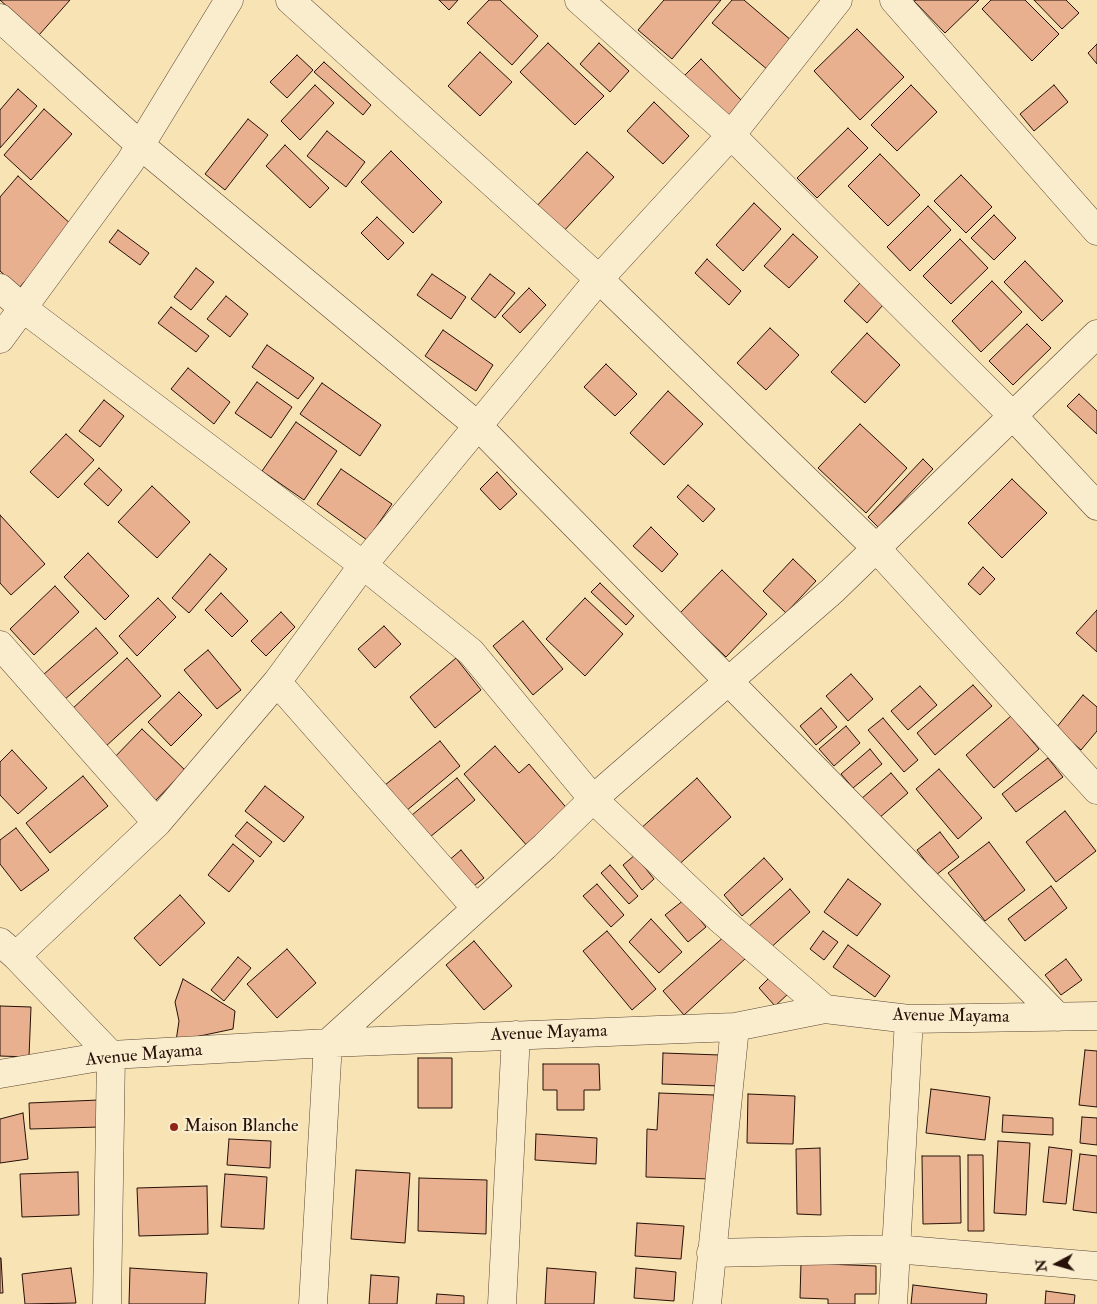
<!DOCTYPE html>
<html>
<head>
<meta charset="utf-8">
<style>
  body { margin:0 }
  #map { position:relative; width:1097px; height:1304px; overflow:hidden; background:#f8e3b4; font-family:"IM FELL Double Pica",serif }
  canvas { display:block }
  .north { position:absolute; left:1032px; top:1239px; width:50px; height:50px; -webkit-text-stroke:4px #faedce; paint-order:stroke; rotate:264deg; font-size:14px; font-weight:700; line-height:20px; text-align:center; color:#261008 }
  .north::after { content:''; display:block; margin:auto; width:18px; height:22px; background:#261008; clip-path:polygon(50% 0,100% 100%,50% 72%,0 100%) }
</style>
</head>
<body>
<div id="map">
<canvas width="1097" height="1304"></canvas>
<div class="north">N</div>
</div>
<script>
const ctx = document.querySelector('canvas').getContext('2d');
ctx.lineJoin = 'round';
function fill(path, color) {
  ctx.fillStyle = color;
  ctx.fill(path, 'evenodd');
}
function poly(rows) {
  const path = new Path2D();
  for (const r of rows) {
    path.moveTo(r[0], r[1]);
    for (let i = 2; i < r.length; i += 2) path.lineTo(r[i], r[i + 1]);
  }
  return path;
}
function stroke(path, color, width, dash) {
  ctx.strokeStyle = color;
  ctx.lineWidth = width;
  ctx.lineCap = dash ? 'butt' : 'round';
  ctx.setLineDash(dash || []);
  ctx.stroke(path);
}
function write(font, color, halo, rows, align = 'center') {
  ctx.font = font + ' "IM FELL Double Pica",serif';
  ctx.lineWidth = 4.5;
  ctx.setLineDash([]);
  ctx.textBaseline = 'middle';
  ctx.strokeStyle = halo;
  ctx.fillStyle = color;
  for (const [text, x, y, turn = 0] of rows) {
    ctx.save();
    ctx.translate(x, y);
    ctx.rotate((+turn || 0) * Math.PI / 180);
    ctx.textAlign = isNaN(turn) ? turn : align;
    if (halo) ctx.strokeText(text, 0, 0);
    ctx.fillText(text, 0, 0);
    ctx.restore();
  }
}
const building = poly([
  [0,0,70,0,39,35,0,0],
  [439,0,458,0,449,10,439,0],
  [489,0,500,0,538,36,512,65,467,23,489,0],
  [664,0,721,0,672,59,638,30,664,0],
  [732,0,744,0,792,41,768,70,712,23,732,0],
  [916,0,979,0,945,33,914,1,916,0],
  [991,0,1025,0,1059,34,1032,61,982,9,991,0],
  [1034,0,1066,0,1079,13,1062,29,1034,0],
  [857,29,904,77,860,120,814,71,857,29],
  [548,43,604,96,575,125,520,72,548,43],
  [599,43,629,71,610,92,580,64,599,43],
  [1097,44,1097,64,1088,53,1097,44],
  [480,52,512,82,480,116,448,86,480,52],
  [297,55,313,70,287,98,270,82,297,55],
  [701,59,743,102,725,120,683,77,701,59],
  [324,62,371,105,363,115,314,72,324,62],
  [315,85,334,103,300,140,281,121,315,85],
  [911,85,937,112,897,151,871,125,911,85],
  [1054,85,1068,102,1034,131,1020,114,1054,85],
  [18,89,37,106,0,148,0,110,18,89],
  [654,102,689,136,663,164,627,131,654,102],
  [44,109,72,134,31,180,4,155,44,109],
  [248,119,268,135,225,190,205,174,248,119],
  [848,128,868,148,817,198,797,178,848,128],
  [327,131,365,162,346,187,307,156,327,131],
  [285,145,329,188,310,208,266,166,285,145],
  [391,151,442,202,413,233,361,182,391,151],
  [587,152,614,177,561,234,534,209,587,152],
  [880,154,920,195,888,226,848,186,880,154],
  [961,175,992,207,966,233,934,201,961,175],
  [18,176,73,226,19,288,0,271,0,197,18,176],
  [754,203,781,229,743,271,716,245,754,203],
  [928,206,951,230,910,271,887,247,928,206],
  [994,215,1016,238,994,260,971,238,994,215],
  [377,217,404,243,388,260,361,233,377,217],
  [118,230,149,253,140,265,109,242,118,230],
  [793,234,818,257,789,288,764,266,793,234],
  [960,239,988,268,951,304,923,276,960,239],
  [707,259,741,291,729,305,695,273,707,259],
  [1025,261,1063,301,1042,321,1004,282,1025,261],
  [196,268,214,282,191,310,174,297,196,268],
  [432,274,466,297,451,319,417,295,432,274],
  [490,274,515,293,495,318,471,299,490,274],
  [992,281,1022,312,981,352,952,321,992,281],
  [860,283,883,305,867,323,844,301,860,283],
  [529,288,546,305,520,333,502,316,529,288],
  [226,296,248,314,230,337,207,319,226,296],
  [171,307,209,336,196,352,158,323,171,307],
  [1027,324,1051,348,1013,385,989,361,1027,324],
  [770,328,799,355,766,390,737,363,770,328],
  [443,330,493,365,476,391,425,356,443,330],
  [867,333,900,365,865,403,831,372,867,333],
  [267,345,314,378,298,399,252,367,267,345],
  [606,364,637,394,615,416,584,387,606,364],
  [188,368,230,402,214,424,171,389,188,368],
  [257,382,292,407,271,438,235,413,257,382],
  [322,383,381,425,360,456,300,414,322,383],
  [668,391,703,424,664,465,630,433,668,391],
  [1079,394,1097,411,1097,434,1067,406,1079,394],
  [104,400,124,416,100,447,79,431,104,400],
  [296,422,337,451,304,500,262,471,296,422],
  [860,424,907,468,866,513,818,468,860,424],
  [66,434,94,460,58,498,30,472,66,434],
  [923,459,933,469,878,527,868,517,923,459],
  [99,468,122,490,108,506,84,484,99,468],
  [341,469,392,504,367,540,317,504,341,469],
  [497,472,517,494,500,510,480,489,497,472],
  [1012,479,1047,513,1002,558,968,523,1012,479],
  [688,485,715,509,703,522,677,497,688,485],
  [152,486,190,522,157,558,118,522,152,486],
  [0,515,45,564,11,595,0,583,0,515],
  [651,527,678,554,662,572,633,546,651,527],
  [88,553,129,596,105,620,64,577,88,553],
  [210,554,227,569,189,613,172,598,210,554],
  [793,559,816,581,786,613,763,591,793,559],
  [983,567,995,579,980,595,968,584,983,567],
  [722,570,767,614,726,657,680,613,722,570],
  [600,583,634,616,626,625,591,592,600,583],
  [55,586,79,612,34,655,10,629,55,586],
  [221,593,248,621,232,637,205,610,221,593],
  [158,598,176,617,137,656,119,636,158,598],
  [585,598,623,634,585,676,546,639,585,598],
  [1097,610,1097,652,1076,633,1097,610],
  [281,612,295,627,266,656,251,641,281,612],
  [523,621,563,669,533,695,493,646,523,621],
  [384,626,401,644,375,668,358,649,384,626],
  [96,628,118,653,64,700,43,675,96,628],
  [208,650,241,690,217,709,184,670,208,650],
  [127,658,161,696,105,747,71,710,127,658],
  [456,658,481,690,435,728,410,697,456,658],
  [851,674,873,699,848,721,826,696,851,674],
  [973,685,992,706,935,755,917,733,973,685],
  [920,686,937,705,908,730,891,711,920,686],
  [179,692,202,715,171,746,148,722,179,692],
  [1083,695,1097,707,1097,731,1081,750,1056,728,1083,695],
  [821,708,837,727,816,745,800,726,821,708],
  [1011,716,1039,749,994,788,966,755,1011,716],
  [883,718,918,760,904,772,868,730,883,718],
  [846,726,860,743,834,766,819,749,846,726],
  [142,729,185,770,154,802,111,761,142,729],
  [440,741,460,766,406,811,385,785,440,741],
  [495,746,519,773,529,764,570,812,529,848,464,774,495,746],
  [870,749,882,764,853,788,841,774,870,749],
  [12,750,47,788,18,814,0,795,0,762,12,750],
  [1048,758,1063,777,1016,812,1002,794,1048,758],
  [939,769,982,818,958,839,916,789,939,769],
  [891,773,908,793,878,819,861,799,891,773],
  [83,776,108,806,50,853,26,823,83,776],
  [457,778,475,800,430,837,412,815,457,778],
  [697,778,731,817,674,869,639,830,697,778],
  [265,786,304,817,284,842,245,811,265,786],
  [1065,811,1096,851,1056,882,1026,842,1065,811],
  [247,822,272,842,260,857,235,836,247,822],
  [16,828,49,870,21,891,0,864,0,840,16,828],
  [940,832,959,857,936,875,917,850,940,832],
  [989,842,1025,890,985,921,948,873,989,842],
  [233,844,254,861,229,892,208,875,233,844],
  [461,850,484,878,470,889,447,862,461,850],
  [635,855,654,879,642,890,623,865,635,855],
  [764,858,783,879,742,916,724,895,764,858],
  [610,865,638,896,629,904,601,873,610,865],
  [848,879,881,904,857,936,824,912,848,879],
  [597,884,624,915,611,927,583,896,597,884],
  [1051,886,1067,908,1025,941,1008,919,1051,886],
  [790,889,810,912,767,951,747,928,790,889],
  [180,895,205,923,160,966,134,938,180,895],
  [684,900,706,927,688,942,665,915,684,900],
  [651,919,682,952,659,973,629,942,651,919],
  [607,931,656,989,632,1010,583,951,607,931],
  [823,931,838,942,824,960,810,949,823,931],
  [726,935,746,958,684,1015,663,991,726,935],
  [474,941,512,986,484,1010,446,965,474,941],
  [848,945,890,976,875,997,833,967,848,945],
  [287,949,316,983,277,1018,247,984,287,949],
  [238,957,251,968,224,1001,211,990,238,957],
  [1066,959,1082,980,1061,995,1045,975,1066,959],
  [773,974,789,993,775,1006,759,988,773,974],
  [183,979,235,1011,233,1029,176,1041,179,1021,175,1002,183,979],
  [0,1006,31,1007,29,1057,0,1056,0,1006],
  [1085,1050,1097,1051,1097,1107,1079,1105,1085,1050],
  [663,1053,720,1055,719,1086,662,1084,663,1053],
  [418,1058,452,1058,452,1108,418,1108,418,1058],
  [543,1064,599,1064,600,1090,584,1090,584,1110,557,1110,557,1090,543,1090,543,1064],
  [931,1089,990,1097,985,1140,926,1133,931,1089],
  [659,1093,714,1095,711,1179,646,1177,647,1129,657,1130,659,1093],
  [748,1094,795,1096,793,1144,747,1143,748,1094],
  [99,1100,100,1127,30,1129,29,1103,99,1100],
  [23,1113,28,1159,0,1163,0,1119,23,1113],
  [1003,1115,1053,1118,1053,1135,1002,1132,1003,1115],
  [1082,1117,1097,1118,1097,1145,1080,1143,1082,1117],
  [536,1134,597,1138,596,1164,535,1160,536,1134],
  [229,1139,271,1141,270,1168,227,1165,229,1139],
  [998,1141,1030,1143,1026,1215,994,1213,998,1141],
  [1049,1147,1072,1150,1066,1204,1043,1202,1049,1147],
  [820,1148,821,1215,797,1214,796,1149,820,1148],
  [1080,1154,1097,1156,1097,1213,1073,1210,1080,1154],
  [968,1155,983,1155,984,1231,968,1231,968,1155],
  [922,1156,960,1156,961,1223,923,1224,922,1156],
  [356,1170,410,1173,405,1243,351,1239,356,1170],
  [78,1172,79,1215,22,1217,20,1174,78,1172],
  [225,1174,267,1177,264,1229,221,1227,225,1174],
  [419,1178,487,1180,486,1234,418,1231,419,1178],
  [207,1186,208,1234,139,1236,137,1188,207,1186],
  [637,1223,684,1226,681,1259,635,1256,637,1223],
  [0,1258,1,1258,3,1293,0,1293,0,1258],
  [801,1263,876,1266,876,1294,855,1294,855,1304,828,1304,828,1299,800,1298,801,1263],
  [71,1268,76,1303,25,1304,22,1274,71,1268],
  [130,1268,207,1273,205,1304,129,1304,130,1268],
  [547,1268,596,1272,594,1304,545,1304,547,1268],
  [636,1268,676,1272,674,1301,634,1298,636,1268],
  [371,1275,399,1277,397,1304,369,1304,371,1275],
  [913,1285,987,1294,986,1304,911,1304,913,1285],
  [1046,1291,1075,1295,1074,1304,1045,1304,1046,1291],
  [437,1294,464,1296,464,1304,436,1304,437,1294]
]);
fill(building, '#e8b08f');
stroke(building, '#261008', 1);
const street = poly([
  [290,0,599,279,876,548,1097,790],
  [579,0,731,135,1013,416,1097,506],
  [894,0,1097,231],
  [0,18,140,145,478,426,1058,1017],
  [0,288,24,309,363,565,471,652,593,799,720,919,825,1009],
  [0,339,130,162,229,0],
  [0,645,157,823],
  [277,682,475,907],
  [0,942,16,956,111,1055,107,1304],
  [16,956,157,823,277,682,363,565,547,342,599,279,731,135,838,0],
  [0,1074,111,1055,328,1043,735,1027,825,1009,909,1019,1097,1016],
  [711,1253,895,1249,1097,1266],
  [313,1304,328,1043,545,846,593,799,832,591,1097,334],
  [502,1304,516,1035],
  [707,1304,735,1027],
  [893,1304,909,1019]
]);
stroke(street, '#5a4533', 29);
stroke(street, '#faedce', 28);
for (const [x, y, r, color] of [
  [174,1127,5,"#8f2418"]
]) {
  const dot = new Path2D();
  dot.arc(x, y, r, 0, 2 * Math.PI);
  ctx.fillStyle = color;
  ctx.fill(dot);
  stroke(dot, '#faedce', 2);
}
write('18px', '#261008', '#faedce', [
  ["Avenue Mayama",951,1017,1],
  ["Avenue Mayama",549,1034,-2],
  ["Avenue Mayama",144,1056,-5]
]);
write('18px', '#261008', '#faedce', [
  ["Maison Blanche",184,1127]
], 'left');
</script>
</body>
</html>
